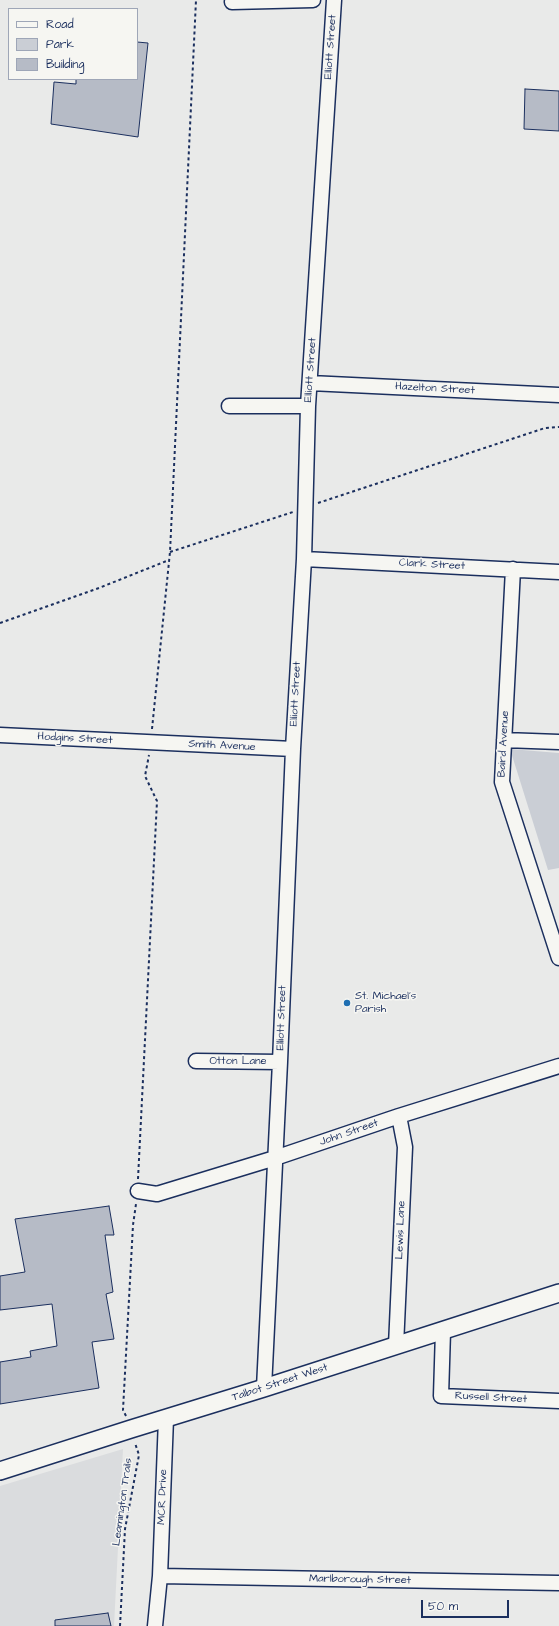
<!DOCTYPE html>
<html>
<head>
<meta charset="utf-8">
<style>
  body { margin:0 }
  #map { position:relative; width:559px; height:1626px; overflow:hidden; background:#e9eae9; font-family:"Architects Daughter",sans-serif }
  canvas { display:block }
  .legend { position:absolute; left:8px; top:8px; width:130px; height:72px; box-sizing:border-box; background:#f6f6f2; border:1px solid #9ea6b7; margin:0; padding:5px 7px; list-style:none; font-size:12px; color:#1b2f5e }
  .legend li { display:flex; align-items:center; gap:8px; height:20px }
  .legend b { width:20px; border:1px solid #9ea6b7 }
  .scale { position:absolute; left:421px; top:1600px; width:88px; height:18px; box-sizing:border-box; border:2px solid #1b2f5e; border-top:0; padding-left:5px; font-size:12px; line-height:14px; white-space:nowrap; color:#1b2f5e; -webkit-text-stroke:3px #f6f6f2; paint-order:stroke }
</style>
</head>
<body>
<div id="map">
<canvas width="559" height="1626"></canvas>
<ul class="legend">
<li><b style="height:5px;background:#f6f6f2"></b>Road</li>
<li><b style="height:11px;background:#caced5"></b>Park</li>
<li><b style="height:11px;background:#b6bbc6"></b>Building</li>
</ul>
<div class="scale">50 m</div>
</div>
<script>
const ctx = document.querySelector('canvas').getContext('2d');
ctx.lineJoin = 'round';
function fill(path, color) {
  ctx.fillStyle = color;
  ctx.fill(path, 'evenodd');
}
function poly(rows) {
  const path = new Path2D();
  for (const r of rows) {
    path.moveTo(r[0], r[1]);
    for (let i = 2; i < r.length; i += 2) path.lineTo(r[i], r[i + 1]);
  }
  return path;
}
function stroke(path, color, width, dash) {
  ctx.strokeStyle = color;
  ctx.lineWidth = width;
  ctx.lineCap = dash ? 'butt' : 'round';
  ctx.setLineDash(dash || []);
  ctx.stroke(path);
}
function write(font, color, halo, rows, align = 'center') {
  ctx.font = font + ' "Architects Daughter",sans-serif';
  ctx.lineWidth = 3;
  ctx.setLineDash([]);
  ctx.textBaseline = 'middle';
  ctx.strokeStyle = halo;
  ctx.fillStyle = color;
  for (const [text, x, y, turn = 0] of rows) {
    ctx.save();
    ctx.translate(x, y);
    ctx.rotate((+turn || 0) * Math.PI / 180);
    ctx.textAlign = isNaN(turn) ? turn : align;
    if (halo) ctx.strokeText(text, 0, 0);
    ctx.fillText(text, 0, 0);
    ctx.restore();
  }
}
fill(poly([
  [123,1449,114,1626,0,1626,0,1486]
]), '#dadcde');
fill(poly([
  [510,749,559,753,559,868,548,870]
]), '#caced5');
const building = poly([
  [137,42,148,43,138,137,51,124,54,82,76,84,76,79,137,79,137,42],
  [525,89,559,91,559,131,524,129,525,89],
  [109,1206,114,1235,105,1235,113,1292,106,1294,114,1339,92,1342,99,1388,0,1404,0,1362,31,1357,30,1351,57,1346,52,1304,0,1310,0,1276,25,1272,15,1219,109,1206],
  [108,1613,111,1626,55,1626,55,1620,108,1613]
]);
fill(building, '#b6bbc6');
stroke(building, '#1b2f5e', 1);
const minor = poly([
  [232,2,313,0],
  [310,383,559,395],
  [229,406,308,406],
  [304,559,559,572],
  [513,569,502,782,559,958],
  [0,735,293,749],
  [504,740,559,742],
  [196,1061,280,1062],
  [138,1191,157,1194,275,1158,399,1116,559,1066],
  [443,1331,441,1396,559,1401],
  [396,1346,405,1147,399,1116],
  [264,1388,280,1062,293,749,304,559,308,406,334,0],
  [160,1576,559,1583],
  [155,1626,160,1576,166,1418]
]);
const major = poly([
  [0,1471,131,1429,264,1388,559,1293]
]);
stroke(minor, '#1b2f5e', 17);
stroke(major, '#1b2f5e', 20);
stroke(poly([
  [318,503,545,428,559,427],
  [170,552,293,512],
  [0,623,99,588,169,560],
  [152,729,170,552,196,0],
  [138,1179,157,801,145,776,149,755],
  [126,1416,123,1410,133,1225,136,1204],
  [120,1626,125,1529,139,1455,135,1443]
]), '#1b2f5e', 2, [3, 3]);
stroke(minor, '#f6f6f2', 14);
stroke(major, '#f6f6f2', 17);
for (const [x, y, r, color] of [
  [347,1003,4,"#1f6fb2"]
]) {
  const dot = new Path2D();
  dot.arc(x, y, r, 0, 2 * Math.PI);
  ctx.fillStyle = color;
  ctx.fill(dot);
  stroke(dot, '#f6f6f2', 1.5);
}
write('11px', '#1b2f5e', '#f6f6f2', [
  ["Elliott Street",331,47,-86],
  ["Elliott Street",311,370,-86],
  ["Hazelton Street",435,389,3],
  ["Clark Street",432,565,3],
  ["Elliott Street",296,694,-87],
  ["Hodgins Street",75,739,3],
  ["Baird Avenue",504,744,-87],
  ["Smith Avenue",222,746,3],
  ["Elliott Street",282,1018,-88],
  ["Otton Lane",238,1062],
  ["John Street",349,1133,-19],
  ["Lewis Lane",401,1230,-88],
  ["Talbot Street West",280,1383,-18],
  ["Russell Street",491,1398,3],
  ["MCR Drive",163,1497,-88],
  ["Leamington Trails",123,1502,-82],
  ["Marlborough Street",360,1580,1]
]);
write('11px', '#1b2f5e', '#f6f6f2', [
  ["St. Michael's",355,997],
  ["Parish",355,1010]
], 'left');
</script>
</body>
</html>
